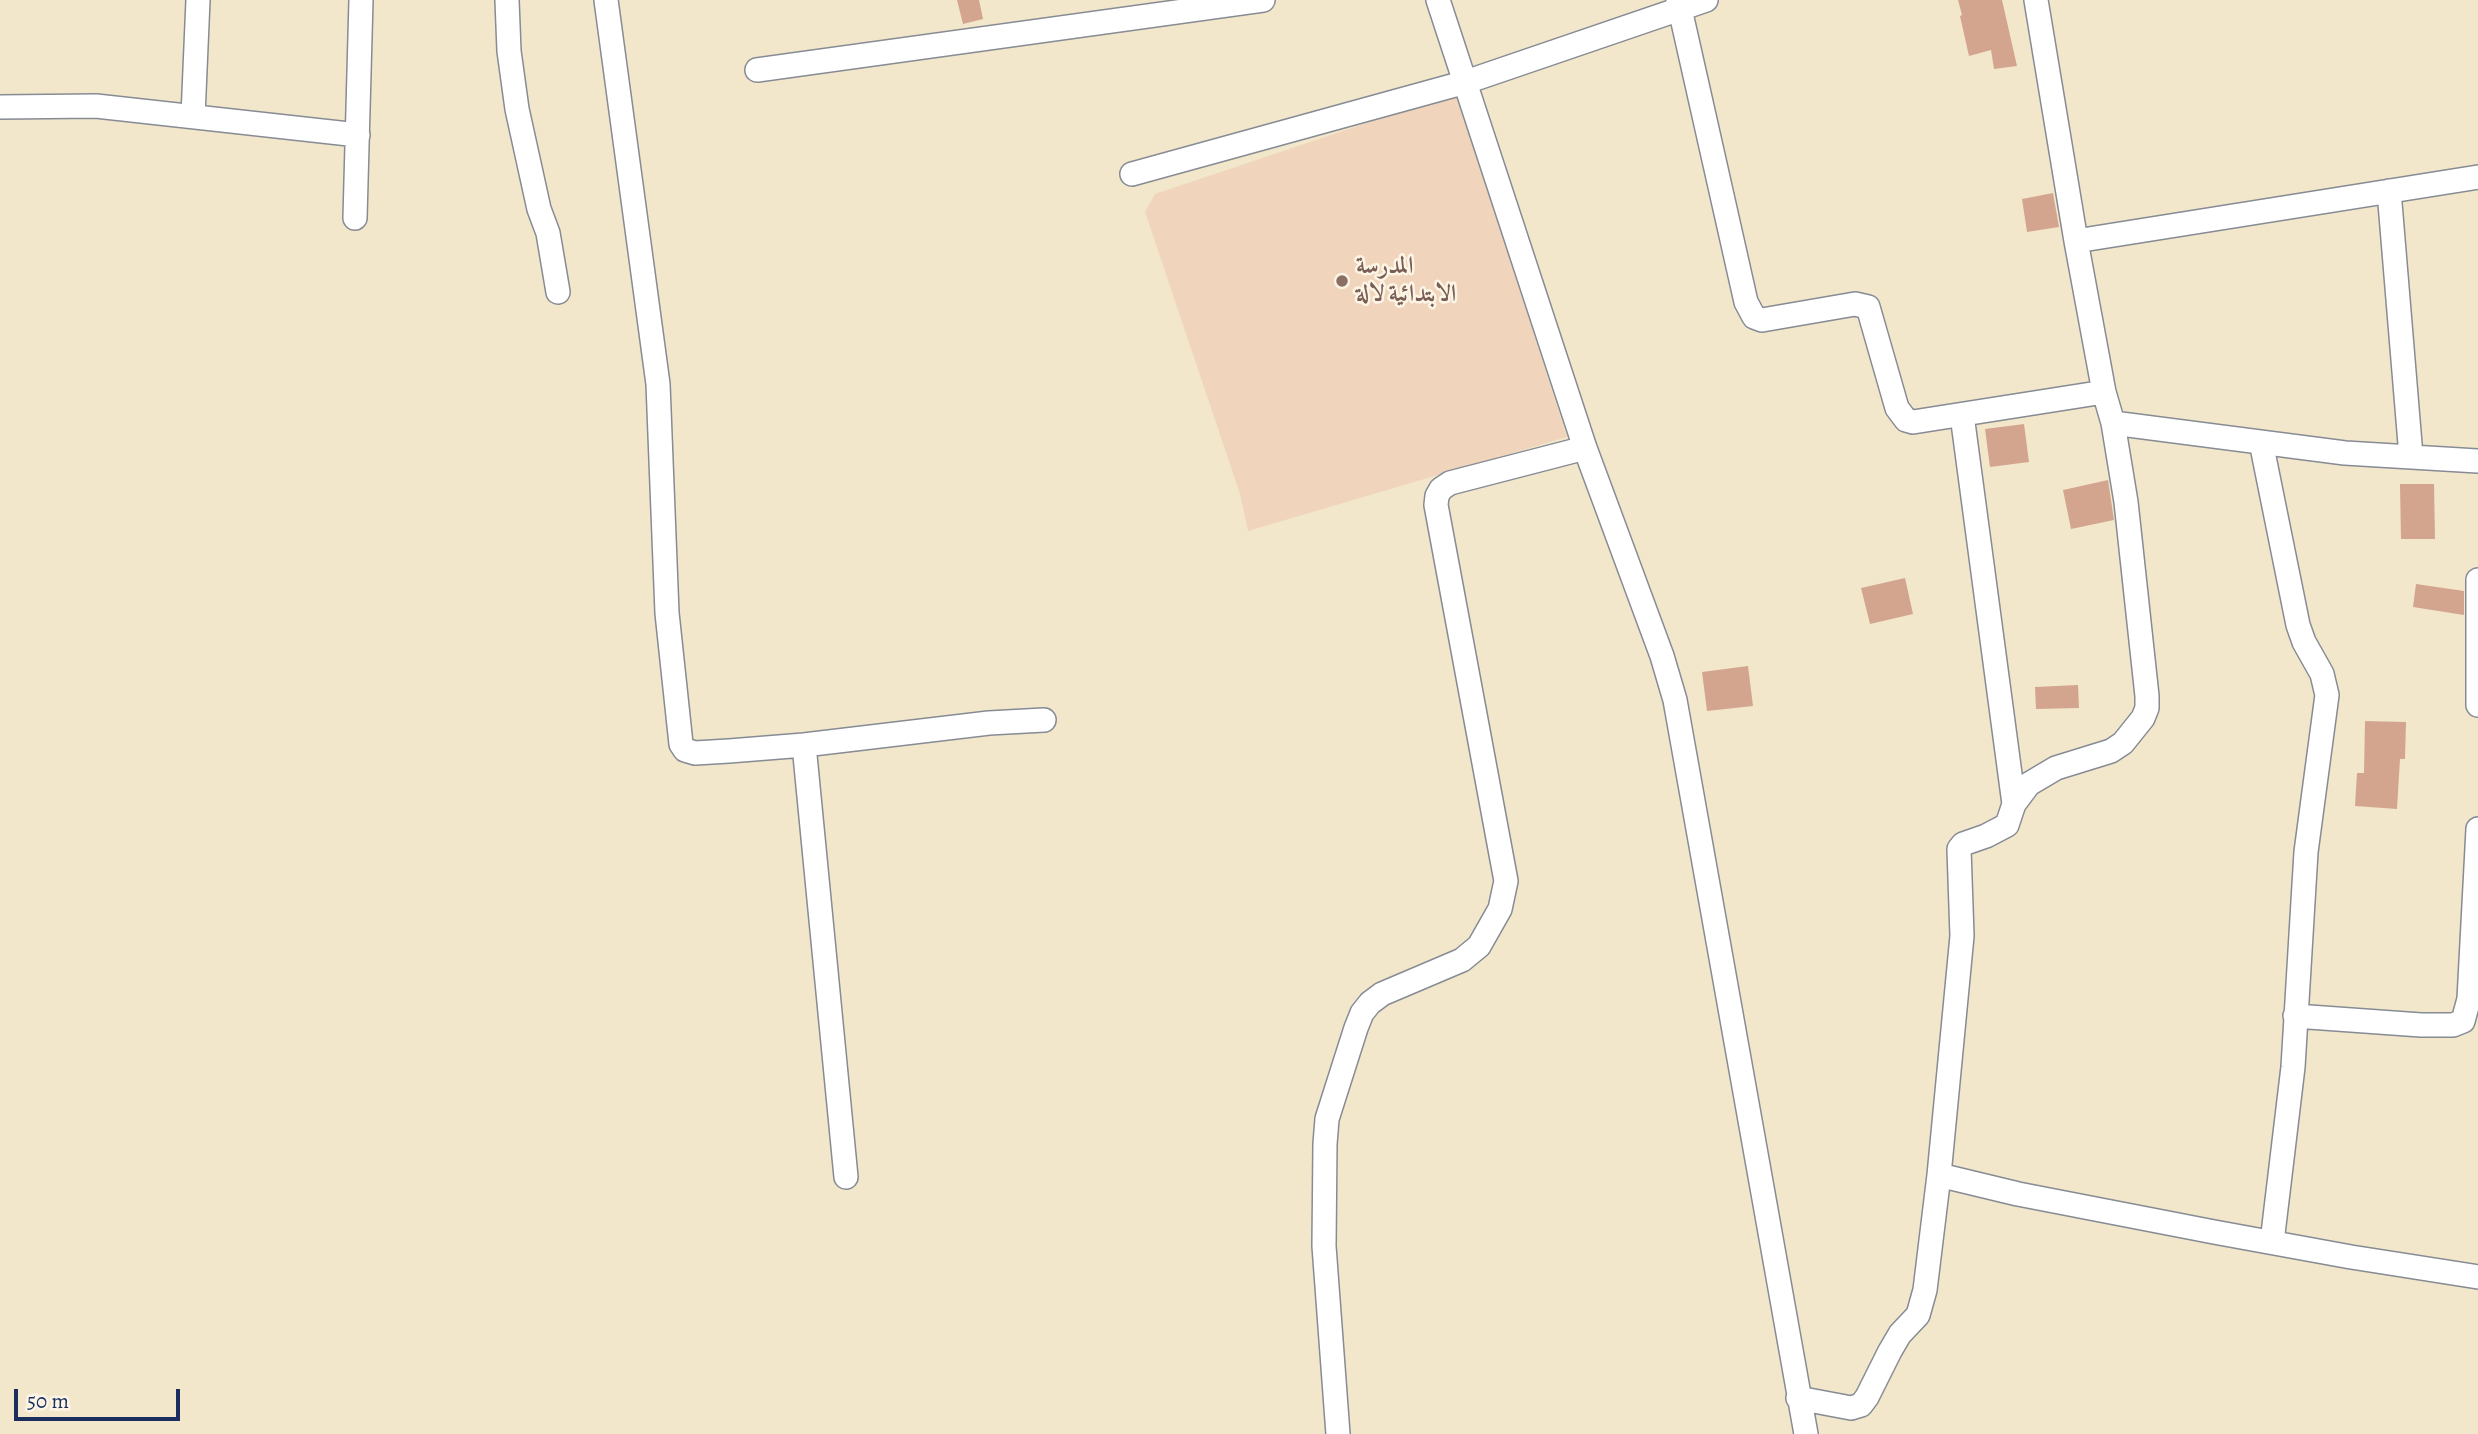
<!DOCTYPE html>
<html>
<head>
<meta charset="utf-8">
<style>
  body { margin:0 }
  #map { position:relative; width:2478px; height:1434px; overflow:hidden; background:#f2e7cb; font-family:Alegreya,serif }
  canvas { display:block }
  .scale { position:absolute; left:14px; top:1389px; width:166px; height:32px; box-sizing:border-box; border:4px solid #1b2f5e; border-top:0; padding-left:9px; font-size:21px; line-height:24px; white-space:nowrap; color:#1b2f5e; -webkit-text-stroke:5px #fcf5e5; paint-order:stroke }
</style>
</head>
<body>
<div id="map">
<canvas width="2478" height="1434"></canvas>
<div class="scale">50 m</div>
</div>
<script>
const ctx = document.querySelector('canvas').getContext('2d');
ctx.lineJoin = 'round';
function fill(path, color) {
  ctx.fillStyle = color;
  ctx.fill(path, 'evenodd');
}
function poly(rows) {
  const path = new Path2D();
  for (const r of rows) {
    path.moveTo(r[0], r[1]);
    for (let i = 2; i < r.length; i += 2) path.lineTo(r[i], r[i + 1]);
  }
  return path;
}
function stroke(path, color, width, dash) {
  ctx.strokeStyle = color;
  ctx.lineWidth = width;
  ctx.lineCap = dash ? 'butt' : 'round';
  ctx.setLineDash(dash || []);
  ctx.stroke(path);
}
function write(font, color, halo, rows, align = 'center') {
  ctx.font = font + ' Alegreya,Amiri,serif';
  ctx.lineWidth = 5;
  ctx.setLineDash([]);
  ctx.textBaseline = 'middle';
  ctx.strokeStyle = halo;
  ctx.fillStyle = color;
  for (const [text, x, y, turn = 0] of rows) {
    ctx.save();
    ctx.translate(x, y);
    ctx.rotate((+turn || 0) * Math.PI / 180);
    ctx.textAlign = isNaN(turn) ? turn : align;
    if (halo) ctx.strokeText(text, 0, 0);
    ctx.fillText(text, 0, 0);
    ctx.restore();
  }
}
fill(poly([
  [1456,93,1567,437,1248,531,1240,494,1145,212,1155,194]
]), '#f0d5bc');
fill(poly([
  [957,0,979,0,983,19,963,24],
  [1958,0,2002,0,2017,66,1994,69,1991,50,1969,56,1960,16,1962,15],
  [2053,193,2059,227,2027,232,2022,199],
  [2024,424,2029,462,1990,467,1985,429],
  [2108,480,2114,520,2071,529,2063,490],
  [2400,484,2434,484,2435,539,2401,539],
  [1905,578,1913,614,1870,624,1861,588],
  [2416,584,2464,591,2464,615,2413,607],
  [1748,666,1753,706,1707,711,1702,672],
  [2078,685,2079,708,2036,709,2035,687],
  [2365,721,2406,722,2405,759,2400,759,2397,809,2355,806,2357,773,2364,773]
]), '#d3a58f');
const street = poly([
  [507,0,509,51,517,109,539,209,548,233,558,292],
  [606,0,658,384,667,613,681,744,685,750,695,753,729,751,804,745,989,723,1044,720],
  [1438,0,1585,448,1662,656,1675,700,1806,1434],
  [1678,0,1746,302,1754,317,1762,320,1855,304,1868,307,1897,408,1906,420,1913,422,2104,392],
  [2036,0,2076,241,2104,392,2113,423,2126,502,2147,696,2147,708,2143,718,2123,743,2111,751,2056,768,2029,784,2014,804,2007,825,1986,836,1963,844,1959,849,1962,936,1939,1175,2018,1194,2214,1232,2351,1257,2478,1277],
  [757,70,1263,0],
  [0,107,96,106,358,135],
  [193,116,198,0],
  [1132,174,1466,82,1706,0],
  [2389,191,2411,456],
  [355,218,361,0],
  [2076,241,2478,177],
  [1962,415,2014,804],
  [2113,423,2345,453,2478,461],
  [2261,442,2298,625,2304,642,2322,674,2327,695,2306,852,2293,1067,2272,1242],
  [2478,580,2478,705],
  [804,745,846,1177],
  [2295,1016,2421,1025,2453,1025,2463,1021,2469,999,2478,829],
  [1798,1398,1851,1408,1861,1405,1867,1397,1890,1351,1900,1334,1918,1315,1925,1290,1939,1175],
  [1338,1434,1324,1246,1325,1144,1327,1119,1334,1097,1356,1028,1362,1013,1370,1003,1382,994,1462,960,1479,946,1500,909,1506,881,1436,505,1437,496,1441,489,1450,483,1585,448]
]);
stroke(street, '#868b94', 26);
stroke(street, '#fff', 23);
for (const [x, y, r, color] of [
  [1342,281,7,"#8d6e63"]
]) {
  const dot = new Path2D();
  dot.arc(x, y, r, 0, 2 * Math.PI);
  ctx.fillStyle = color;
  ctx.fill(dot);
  stroke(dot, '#fcf5e5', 2.5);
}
write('bold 24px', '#785e54', '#fcf5e5', [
  ["المدرسة",1356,267],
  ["الابتدائية لالة",1356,295]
], 'left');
</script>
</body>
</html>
